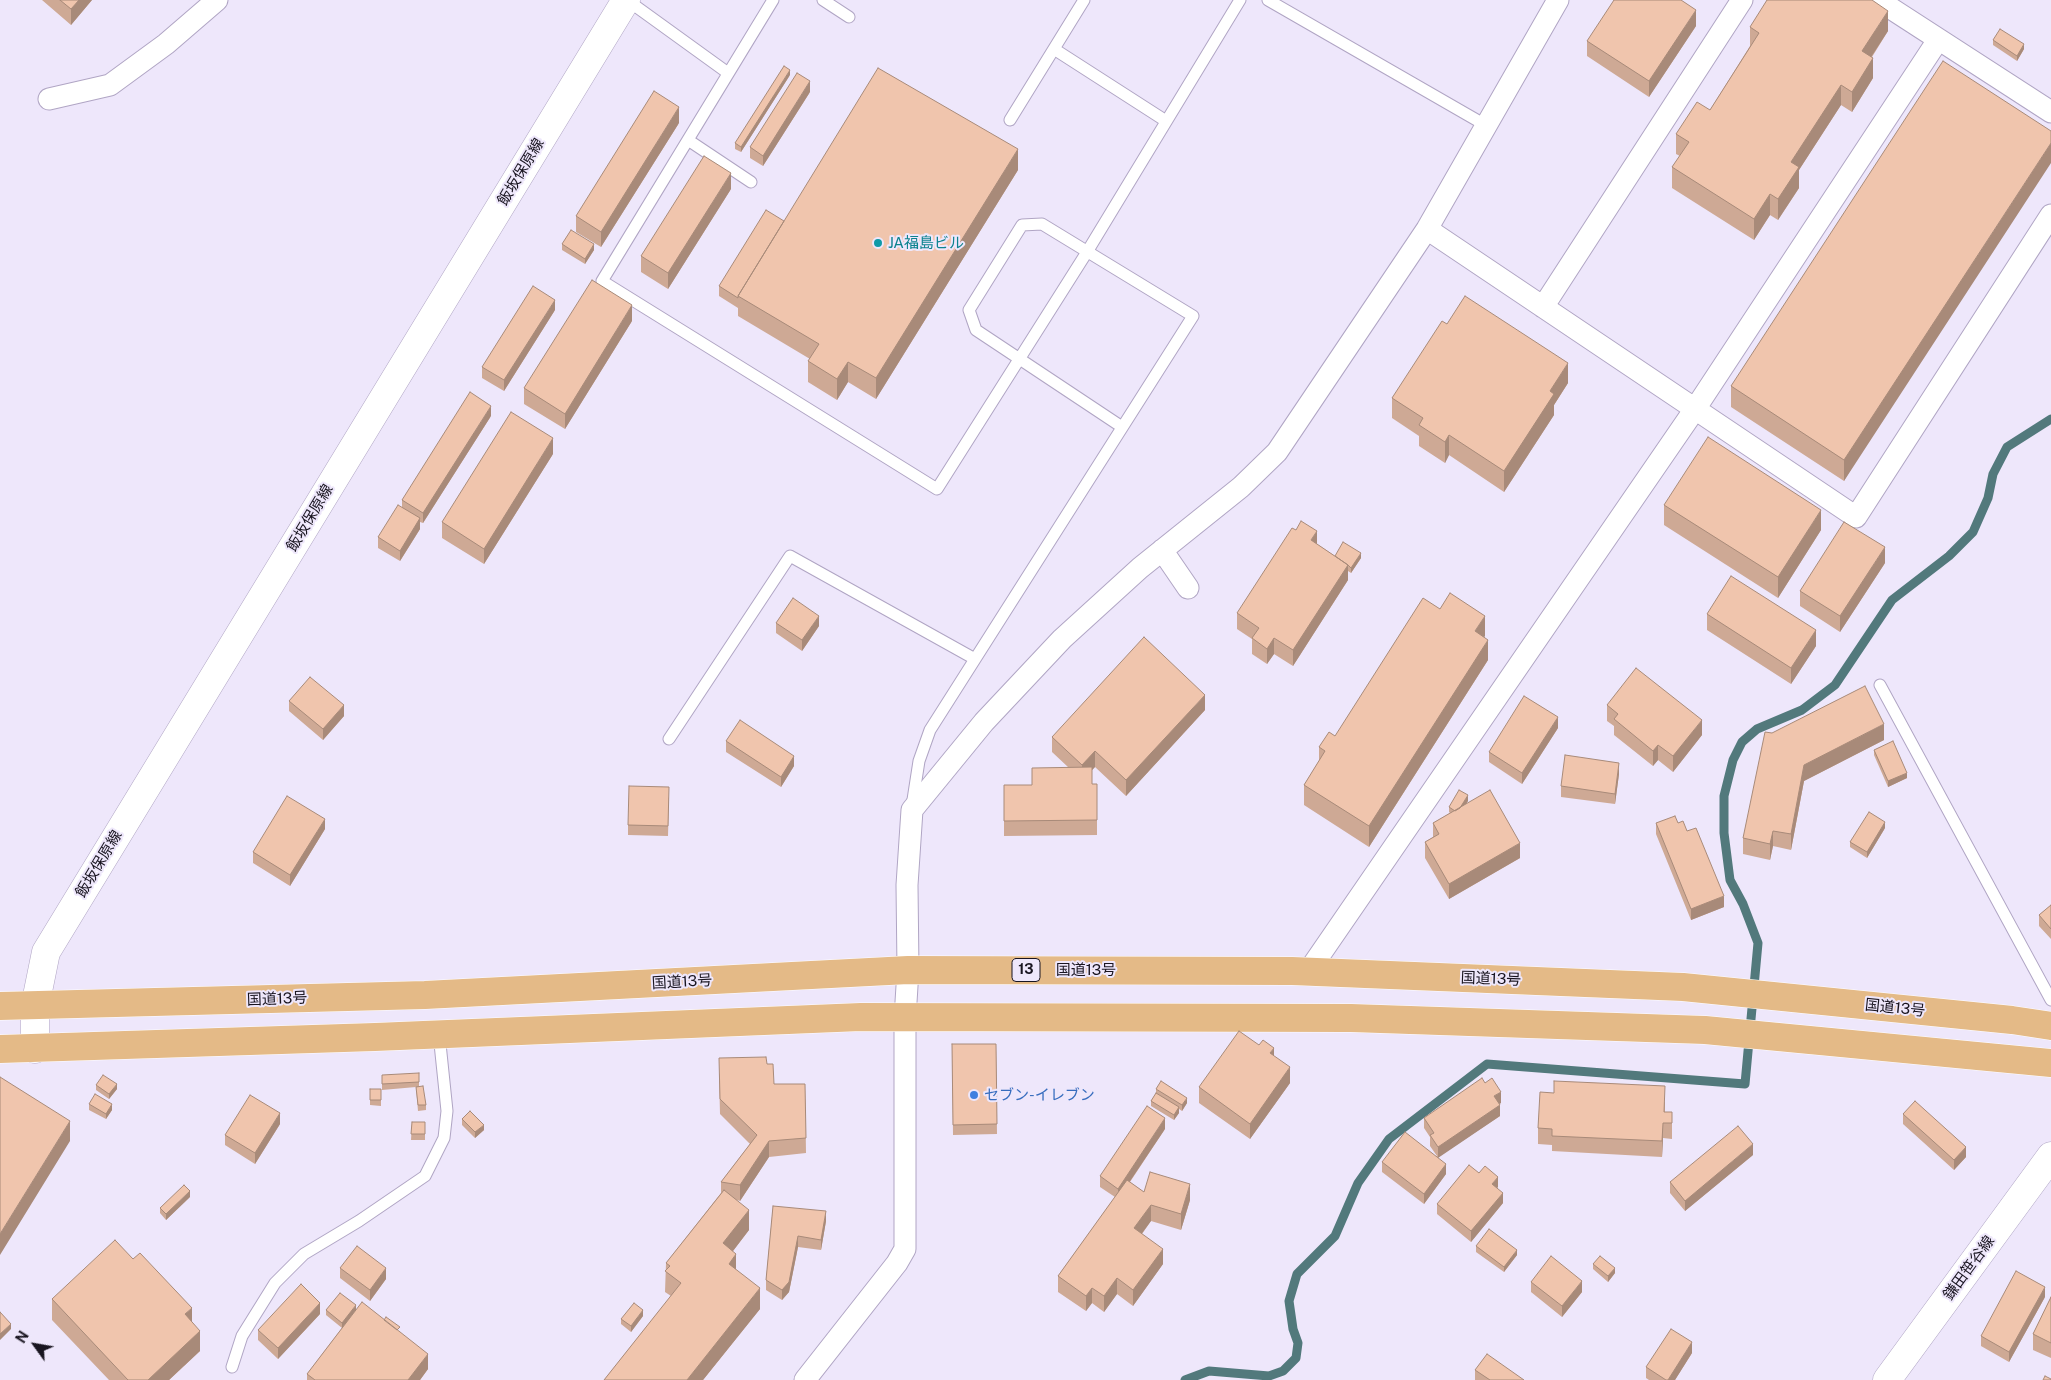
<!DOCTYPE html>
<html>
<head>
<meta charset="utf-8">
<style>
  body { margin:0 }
  #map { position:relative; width:2051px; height:1380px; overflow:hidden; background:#eee7fb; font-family:"Public Sans",sans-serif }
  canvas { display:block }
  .north { position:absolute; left:10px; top:1320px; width:50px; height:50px; -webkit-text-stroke:4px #eee7fb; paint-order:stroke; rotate:302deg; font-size:14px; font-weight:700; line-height:20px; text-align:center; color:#191520 }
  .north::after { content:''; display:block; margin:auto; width:18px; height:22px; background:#191520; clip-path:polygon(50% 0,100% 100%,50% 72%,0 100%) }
</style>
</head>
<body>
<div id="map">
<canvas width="2051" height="1380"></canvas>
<div class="north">N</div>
</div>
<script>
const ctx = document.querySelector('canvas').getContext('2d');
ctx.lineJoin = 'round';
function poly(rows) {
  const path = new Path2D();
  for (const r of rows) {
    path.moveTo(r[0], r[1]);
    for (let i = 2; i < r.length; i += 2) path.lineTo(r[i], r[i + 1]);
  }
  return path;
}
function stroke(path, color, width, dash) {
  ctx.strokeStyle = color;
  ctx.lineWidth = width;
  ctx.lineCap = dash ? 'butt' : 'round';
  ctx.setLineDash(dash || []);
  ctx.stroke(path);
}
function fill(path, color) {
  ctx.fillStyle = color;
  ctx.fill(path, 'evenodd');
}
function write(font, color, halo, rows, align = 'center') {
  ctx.font = font + ' "Public Sans","Noto Sans JP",sans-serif';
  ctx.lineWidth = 4;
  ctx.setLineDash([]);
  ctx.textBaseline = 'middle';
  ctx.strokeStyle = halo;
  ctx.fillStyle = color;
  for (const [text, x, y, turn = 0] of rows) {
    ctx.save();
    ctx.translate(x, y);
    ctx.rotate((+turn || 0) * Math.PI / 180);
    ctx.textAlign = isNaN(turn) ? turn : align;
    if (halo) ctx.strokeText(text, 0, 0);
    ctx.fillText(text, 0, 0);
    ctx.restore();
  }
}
stroke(poly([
  [1185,1380,1209,1371,1269,1376,1283,1371,1296,1358,1298,1343,1293,1329,1289,1301,1297,1274,1335,1236,1358,1183,1389,1139,1487,1064,1745,1084,1758,943,1743,904,1730,880,1724,833,1724,796,1733,760,1742,742,1757,729,1802,710,1835,685,1892,600,1949,556,1973,532,1988,498,1993,474,2007,447,2051,419]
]), '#52797c', 9);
const service = poly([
  [627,0,728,73],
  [773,0,602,281,937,489,1087,252,1240,0],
  [823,0,849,17],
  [1268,0,1487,126],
  [1054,49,1166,121],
  [1010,120,1084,0],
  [688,140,751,182],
  [1880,685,2051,1000],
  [669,739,790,556,975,659],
  [912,806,919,761,930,730,1193,316,1042,224,1022,225,969,310,976,330,1122,427],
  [232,1367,242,1336,275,1283,304,1254,359,1221,425,1176,444,1138,447,1111,439,1034]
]);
const minor = poly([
  [1878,0,2051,112],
  [49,99,110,85,166,44,217,0],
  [1427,229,1856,517,2051,215],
  [1543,307,1742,0],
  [1162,550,1188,588],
  [1308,972,1695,409,1938,40],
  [805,1380,897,1263,905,1249,905,1018,908,970,907,885,912,810,984,722,1062,639,1140,568,1241,487,1277,452,1427,229,1558,0]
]);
const tertiary = poly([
  [1887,1380,2051,1156]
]);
const secondary = poly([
  [35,1049,35,1006,46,952,626,0]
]);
const trunk = poly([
  [0,1006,425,995,908,970,1292,971,1683,987,2012,1020,2051,1026],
  [0,1049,375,1037,861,1017,1351,1018,1705,1030,2051,1063]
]);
stroke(service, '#b0a5c4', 13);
stroke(minor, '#b0a5c4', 23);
stroke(tertiary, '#b0a5c4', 29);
stroke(secondary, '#b0a5c4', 29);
stroke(trunk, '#fff', 29);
stroke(service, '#fff', 11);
stroke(minor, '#fff', 21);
stroke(tertiary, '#fff', 28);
stroke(secondary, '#fff', 28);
stroke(trunk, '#e4ba87', 28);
fill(poly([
  [42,0,92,0,71,25],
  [1696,26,1649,97,1587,56,1587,41],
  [1750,27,1888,31,1872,57,1873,78,1852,112,1841,105,1799,170,1799,188,1778,220,1770,215,1754,240,1672,188,1672,167,1680,156,1676,154,1676,134,1710,110,1750,46],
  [1993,40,2024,49,2017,61,1993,45],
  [790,75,741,152,735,149,735,143],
  [810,92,763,166,750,158,750,147],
  [679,123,601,247,576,232,576,216],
  [2051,131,1844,481,1731,407,1731,386],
  [1018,170,876,399,848,382,837,400,808,382,808,361,810,359,738,316,738,308,719,296,719,286,784,221],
  [731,189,668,289,641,272,641,256],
  [562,244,594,250,585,264,562,250],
  [555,310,504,391,482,378,482,367],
  [632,321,565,429,524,404,524,388],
  [1447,324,1568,383,1554,405,1554,415,1504,492,1449,455,1445,463,1419,446,1419,436,1392,418,1392,398],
  [491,416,423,523,420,522,420,529,400,561,378,548,378,537,402,507,402,500],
  [553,454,484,564,442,538,442,522],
  [1664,505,1821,530,1778,598,1664,525],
  [1317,544,1335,556,1361,558,1351,573,1348,571,1348,580,1293,666,1274,654,1267,664,1252,654,1252,639,1237,629,1237,613],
  [1885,563,1840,632,1800,606,1800,591],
  [1707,614,1816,646,1791,684,1707,630],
  [776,623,819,626,802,651,776,633],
  [1485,636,1484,637,1488,660,1369,847,1304,805,1304,785,1319,761,1319,747],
  [289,701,344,716,323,740,289,711],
  [1607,705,1702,735,1673,772,1658,760,1653,766,1614,735,1614,726,1607,721],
  [1205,710,1126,796,1095,767,1092,770,1092,784,1097,784,1097,835,1004,836,1004,785,1032,785,1068,767,1052,752,1052,737],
  [1558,728,1522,784,1489,762,1489,752],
  [1772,733,1884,740,1804,781,1791,850,1773,846,1770,860,1743,854,1743,838],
  [726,741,794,766,781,787,726,752],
  [1874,750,1907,778,1888,787,1874,755],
  [1619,774,1615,804,1561,797,1561,786],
  [669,797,668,836,628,835,628,825],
  [1468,801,1465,805,1520,858,1449,899,1425,858,1425,842,1433,837,1433,823,1450,813,1449,812,1449,807],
  [1656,823,1678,823,1687,831,1724,907,1691,920,1656,834],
  [1885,828,1867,858,1850,847,1850,842],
  [325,829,290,886,253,863,253,852],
  [2051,905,2051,939,2039,926,2039,915],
  [952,1044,996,1044,997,1134,953,1135],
  [1274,1056,1290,1083,1250,1139,1199,1103,1199,1087],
  [767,1064,774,1084,805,1084,806,1153,769,1157,740,1201,737,1200,749,1230,733,1251,736,1270,760,1309,703,1380,604,1380,671,1296,665,1292,666,1263,721,1193,721,1182,750,1144,720,1114,719,1074],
  [382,1075,419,1082,419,1087,426,1105,426,1110,418,1111,416,1087,382,1090],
  [96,1085,117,1089,109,1099,96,1090],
  [370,1089,381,1089,381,1106,370,1105],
  [1156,1089,1187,1103,1182,1111,1179,1109,1179,1113,1174,1120,1151,1106,1151,1101,1156,1093],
  [1665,1102,1665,1112,1672,1112,1672,1139,1663,1138,1662,1157,1552,1151,1552,1145,1538,1144,1538,1128],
  [1501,1103,1499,1104,1500,1116,1438,1157,1446,1174,1424,1204,1382,1172,1382,1162,1437,1156,1430,1146,1430,1137,1424,1128,1424,1118],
  [89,1104,112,1110,106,1119,89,1110],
  [1903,1114,1966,1157,1954,1170,1903,1124],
  [462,1119,484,1130,475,1138,462,1125],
  [412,1122,425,1122,425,1140,411,1140],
  [280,1124,255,1164,225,1145,225,1135],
  [1165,1129,1130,1182,1144,1192,1190,1200,1181,1230,1151,1221,1142,1234,1163,1264,1133,1306,1117,1294,1104,1312,1092,1303,1086,1311,1058,1292,1058,1276,1115,1197,1100,1187,1100,1176],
  [1753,1155,1685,1211,1670,1193,1670,1182],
  [1498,1187,1497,1188,1503,1203,1471,1242,1437,1214,1437,1204],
  [190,1197,166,1220,160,1213,160,1208],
  [773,1206,826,1221,821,1250,798,1247,789,1292,782,1300,766,1290,766,1280],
  [1476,1246,1517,1255,1504,1272,1476,1252],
  [1593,1264,1615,1273,1608,1282,1593,1269],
  [340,1268,386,1279,370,1301,340,1278],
  [1531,1282,1582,1292,1562,1317,1531,1292],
  [2045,1297,2009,1362,1981,1346,1981,1336],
  [2051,1297,2051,1358,2033,1350,2033,1334],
  [52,1299,192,1322,200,1351,169,1380,109,1380,52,1320],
  [326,1310,356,1310,400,1332,428,1369,420,1380,307,1380,307,1374,342,1328,326,1315],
  [320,1314,278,1359,258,1340,258,1330],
  [643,1316,631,1332,621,1324,621,1319],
  [1692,1353,1675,1380,1649,1380,1646,1378,1646,1367],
  [1475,1370,1524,1380,1475,1380]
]), '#cea995');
fill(poly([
  [79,0,92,0,71,25,71,9],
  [1696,10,1696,26,1649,97,1649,81],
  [1888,11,1888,31,1862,71,1862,51],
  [2024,44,2024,49,2017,61,2017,56],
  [1873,58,1873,78,1852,112,1852,92],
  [790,70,790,75,741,152,741,147],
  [810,81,810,92,763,166,763,156],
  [1841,85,1841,105,1799,170,1799,188,1778,220,1778,199,1791,162],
  [679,107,679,123,601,247,601,232],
  [2051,143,2051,163,1844,481,1844,460],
  [1018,149,1018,170,876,399,876,378],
  [731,173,731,189,668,289,668,273],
  [1770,194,1770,215,1754,240,1754,219],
  [594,244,594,250,585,264,585,259],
  [555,300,555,310,504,391,504,380],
  [632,305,632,321,565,429,565,414],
  [848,362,848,382,837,400,837,379],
  [1568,363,1568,383,1554,405,1554,415,1504,492,1504,471,1550,391],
  [491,406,491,416,423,523,423,513],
  [1449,435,1449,455,1445,463,1445,442],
  [553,438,553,454,484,564,484,549],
  [1821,510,1821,530,1778,598,1778,577],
  [420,518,420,529,400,561,400,551],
  [1317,531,1317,547,1311,540],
  [1885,547,1885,563,1840,632,1840,616],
  [1361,553,1361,558,1351,573,1351,568],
  [1348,565,1348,580,1293,666,1293,650],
  [819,616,819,626,802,651,802,640],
  [1485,616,1485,636,1475,652,1475,631],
  [1816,630,1816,646,1791,684,1791,668],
  [1274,638,1274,654,1267,664,1267,649],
  [1488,640,1488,660,1369,847,1369,826],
  [1205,695,1205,710,1126,796,1126,780],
  [344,705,344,716,323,740,323,729],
  [1558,717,1558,728,1522,784,1522,773],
  [1702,720,1702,735,1673,772,1673,756],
  [1884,724,1884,740,1804,781,1791,850,1791,834,1804,765],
  [1658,745,1658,760,1653,766,1653,751],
  [1095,751,1095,767,1082,780,1082,765],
  [794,756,794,766,781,787,781,777],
  [1619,763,1619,774,1615,804,1615,794],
  [1907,773,1907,778,1888,787,1888,781],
  [1468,795,1468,801,1457,818,1457,812],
  [325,819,325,829,290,886,290,875],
  [1885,822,1885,828,1867,858,1867,852],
  [1773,831,1773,846,1770,860,1770,844],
  [1520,843,1520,858,1449,899,1449,884],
  [1724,896,1724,907,1691,920,1691,909],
  [1274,1048,1274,1063,1270,1053],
  [1290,1067,1290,1083,1250,1139,1250,1124],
  [117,1084,117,1089,109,1099,109,1094],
  [1501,1092,1501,1103,1494,1107,1494,1096],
  [1187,1098,1187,1103,1182,1111,1182,1105],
  [112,1104,112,1110,106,1119,106,1114],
  [1500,1105,1500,1116,1438,1158,1438,1147],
  [1179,1107,1179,1113,1174,1120,1174,1115],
  [280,1113,280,1124,255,1164,255,1153],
  [1165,1118,1165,1129,1118,1199,1118,1189],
  [70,1121,70,1141,0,1255,0,1234],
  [1663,1123,1663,1138,1662,1157,1662,1141],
  [484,1125,484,1130,475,1138,475,1132],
  [769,1141,769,1157,740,1201,740,1185],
  [1753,1144,1753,1155,1685,1211,1685,1201],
  [1966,1147,1966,1157,1954,1170,1954,1160],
  [1446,1164,1446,1174,1424,1204,1424,1194],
  [1498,1177,1498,1187,1492,1194,1492,1184],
  [1190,1184,1190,1200,1181,1230,1181,1214],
  [190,1191,190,1197,166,1220,166,1214],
  [1503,1193,1503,1203,1471,1242,1471,1231],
  [1151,1205,1151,1221,1134,1244,1134,1228],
  [749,1210,749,1230,723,1264,723,1243],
  [826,1211,826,1221,821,1250,821,1240],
  [798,1236,798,1247,789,1292,782,1300,782,1290],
  [1163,1249,1163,1264,1133,1306,1133,1290],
  [1517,1250,1517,1255,1504,1272,1504,1267],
  [736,1254,736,1274,729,1264],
  [386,1268,386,1279,370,1301,370,1290],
  [1615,1268,1615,1273,1608,1282,1608,1276],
  [1117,1278,1117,1294,1104,1312,1104,1296],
  [1582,1281,1582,1292,1562,1317,1562,1306],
  [2045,1287,2045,1297,2009,1362,2009,1352],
  [760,1288,760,1309,703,1380,687,1380],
  [1092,1288,1092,1303,1086,1311,1086,1296],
  [320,1303,320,1314,278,1359,278,1348],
  [356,1305,356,1310,342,1328,342,1323],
  [192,1308,192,1328,185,1314],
  [643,1310,643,1316,631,1332,631,1326],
  [11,1324,11,1329,0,1340,0,1334],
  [200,1331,200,1351,169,1380,148,1380],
  [1692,1342,1692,1353,1675,1380,1668,1380],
  [428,1354,428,1369,420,1380,408,1380]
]), '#a88a79');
const building = poly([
  [60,0,79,0,71,9,60,0],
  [1614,0,1681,0,1696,10,1649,81,1587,41,1614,0],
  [1767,0,1872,0,1888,11,1862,51,1873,58,1852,92,1841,85,1791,162,1799,167,1778,199,1770,194,1754,219,1672,167,1689,142,1676,134,1697,102,1710,110,1759,33,1750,27,1767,0],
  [2000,29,2024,44,2017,56,1993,40,2000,29],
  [1943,61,2051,131,2051,143,1844,460,1731,386,1943,61],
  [784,66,790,70,741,147,735,143,784,66],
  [878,68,1018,149,876,378,848,362,837,379,808,361,819,344,738,296,878,68],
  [797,73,810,81,763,156,750,147,797,73],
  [654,91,679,107,601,232,576,216,654,91],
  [704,156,731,173,668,273,641,256,704,156],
  [766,210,784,221,738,296,738,298,719,286,766,210],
  [571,230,594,244,585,259,562,244,571,230],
  [592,280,632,305,565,414,524,388,592,280],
  [533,286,555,300,504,380,482,367,533,286],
  [1465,296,1568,363,1550,391,1554,394,1504,471,1449,435,1445,442,1419,425,1423,418,1392,398,1442,321,1447,324,1465,296],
  [470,392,491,406,423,513,402,500,470,392],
  [511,412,553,438,484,549,442,522,511,412],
  [1708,437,1821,510,1778,577,1664,505,1708,437],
  [398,505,420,518,400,551,378,537,398,505],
  [1301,521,1317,531,1311,540,1348,565,1293,650,1274,638,1267,649,1252,638,1259,628,1237,613,1292,528,1296,530,1301,521],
  [1844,522,1885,547,1840,616,1800,591,1844,522],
  [1343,542,1361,553,1351,568,1348,565,1335,556,1343,542],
  [1731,576,1816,630,1791,668,1707,614,1731,576],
  [1450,593,1485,616,1475,631,1488,640,1369,826,1304,785,1325,751,1319,747,1329,732,1335,736,1423,598,1440,609,1450,593],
  [793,598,819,616,802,640,776,623,793,598],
  [1144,637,1205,695,1126,780,1095,751,1082,765,1052,737,1144,637],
  [1636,668,1702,720,1673,756,1658,745,1653,751,1614,719,1618,714,1607,705,1636,668],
  [310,677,344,705,323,729,289,701,310,677],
  [1865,686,1884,724,1804,765,1791,834,1773,831,1770,844,1743,838,1765,732,1772,733,1865,686],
  [1524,696,1558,717,1522,773,1489,752,1524,696],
  [740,720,794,756,781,777,726,741,740,720],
  [1893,741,1907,773,1888,781,1874,750,1893,741],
  [1565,755,1619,763,1615,794,1561,786,1565,755],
  [1092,767,1092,784,1097,784,1097,820,1004,821,1004,785,1032,785,1032,768,1092,767],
  [629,786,669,787,668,826,628,825,629,786],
  [1459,790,1468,795,1460,808,1455,811,1449,807,1459,790],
  [1490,790,1520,843,1449,884,1425,842,1439,834,1433,823,1490,790],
  [287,796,325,819,290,875,253,852,287,796],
  [1869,812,1885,822,1867,852,1850,842,1869,812],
  [1675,816,1678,823,1683,821,1687,831,1696,828,1724,896,1691,909,1656,823,1675,816],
  [2051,905,2051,929,2039,915,2051,905],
  [1239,1031,1259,1045,1263,1040,1274,1048,1270,1053,1290,1067,1250,1124,1199,1087,1239,1031],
  [952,1044,996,1044,997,1124,953,1125,952,1044],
  [766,1057,767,1064,773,1064,774,1084,805,1084,806,1138,769,1141,740,1185,721,1182,757,1135,720,1099,719,1058,766,1057],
  [419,1073,419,1082,382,1084,382,1075,419,1073],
  [103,1075,117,1084,109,1094,96,1085,103,1075],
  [0,1077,70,1121,0,1234,0,1077],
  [1482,1078,1485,1083,1492,1078,1501,1092,1494,1096,1500,1105,1438,1147,1430,1135,1434,1133,1424,1118,1482,1078],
  [1161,1081,1187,1098,1182,1105,1156,1089,1161,1081],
  [1554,1081,1665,1086,1664,1112,1672,1112,1672,1123,1663,1123,1662,1141,1552,1136,1552,1129,1538,1128,1540,1092,1554,1093,1554,1081],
  [423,1086,426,1105,418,1105,416,1087,423,1086],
  [370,1089,381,1089,381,1100,370,1100,370,1089],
  [1156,1093,1179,1107,1174,1115,1151,1101,1156,1093],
  [95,1094,112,1104,106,1114,89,1104,95,1094],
  [250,1095,280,1113,255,1153,225,1135,250,1095],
  [1915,1101,1966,1147,1954,1160,1903,1114,1915,1101],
  [1147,1106,1165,1118,1118,1189,1100,1176,1147,1106],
  [470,1111,484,1125,475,1132,462,1119,470,1111],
  [412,1122,425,1122,425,1134,411,1134,412,1122],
  [1738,1126,1753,1144,1685,1201,1670,1182,1738,1126],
  [1405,1132,1446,1164,1424,1194,1382,1162,1405,1132],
  [1469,1165,1479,1173,1485,1166,1498,1177,1492,1184,1503,1193,1471,1231,1437,1204,1469,1165],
  [1150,1172,1190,1184,1181,1214,1151,1205,1134,1228,1163,1249,1133,1290,1117,1278,1104,1296,1092,1288,1086,1296,1058,1276,1127,1180,1144,1192,1150,1172],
  [184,1185,190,1191,166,1214,160,1208,184,1185],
  [724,1190,749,1210,723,1243,736,1254,729,1264,760,1288,687,1380,604,1380,681,1283,665,1271,670,1266,666,1263,724,1190],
  [773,1206,826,1211,821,1240,798,1236,789,1282,782,1290,766,1280,773,1206],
  [1489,1229,1517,1250,1504,1267,1476,1246,1489,1229],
  [115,1240,133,1259,140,1253,192,1308,185,1314,200,1331,148,1380,128,1380,52,1299,115,1240],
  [357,1246,386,1268,370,1290,340,1268,357,1246],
  [1551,1256,1582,1281,1562,1306,1531,1282,1551,1256],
  [1600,1256,1615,1268,1608,1276,1593,1264,1600,1256],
  [2016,1271,2045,1287,2009,1352,1981,1336,2016,1271],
  [301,1284,320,1303,278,1348,258,1330,301,1284],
  [340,1293,356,1305,342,1323,326,1310,340,1293],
  [2051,1297,2051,1343,2033,1334,2051,1297],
  [362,1302,428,1354,408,1380,315,1380,307,1374,362,1302],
  [634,1303,643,1310,631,1326,621,1319,634,1303],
  [0,1312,11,1324,0,1334,0,1312],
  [386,1317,400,1327,397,1330,384,1320,386,1317],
  [1671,1329,1692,1342,1668,1380,1666,1380,1646,1367,1671,1329],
  [1487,1354,1524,1380,1490,1380,1475,1370,1487,1354],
  [2045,1376,2051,1379,2051,1380,2043,1380,2045,1376]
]);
fill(building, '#f0c5ad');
stroke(building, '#a88a79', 1);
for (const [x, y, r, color] of [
  [878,243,5,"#0f9aa8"],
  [974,1095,5,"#3f7fe0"]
]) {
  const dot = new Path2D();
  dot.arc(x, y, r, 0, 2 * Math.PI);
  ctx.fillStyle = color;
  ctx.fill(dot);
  stroke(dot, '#eee7fb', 2);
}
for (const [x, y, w] of [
  [1026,970,28]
]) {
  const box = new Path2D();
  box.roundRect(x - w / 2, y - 11.5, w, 23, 4);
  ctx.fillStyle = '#eee7fb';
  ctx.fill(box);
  stroke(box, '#191520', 1);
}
write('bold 14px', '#191520', null, [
  ["13",1026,970]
]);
write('15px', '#191520', '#eee7fb', [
  ["飯坂保原線",521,172,-59],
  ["飯坂保原線",310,518,-59],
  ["飯坂保原線",99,864,-59],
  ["国道13号",1086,970],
  ["国道13号",1491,979,2],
  ["国道13号",682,982,-3],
  ["国道13号",277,999,-2],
  ["国道13号",1895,1008,6],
  ["鎌田笹谷線",1969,1268,-54]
]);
write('15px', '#0d838f', '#eee7fb', [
  ["JA福島ビル",888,243]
], 'left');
write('15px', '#366cbe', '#eee7fb', [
  ["セブン-イレブン",984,1095]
], 'left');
</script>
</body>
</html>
